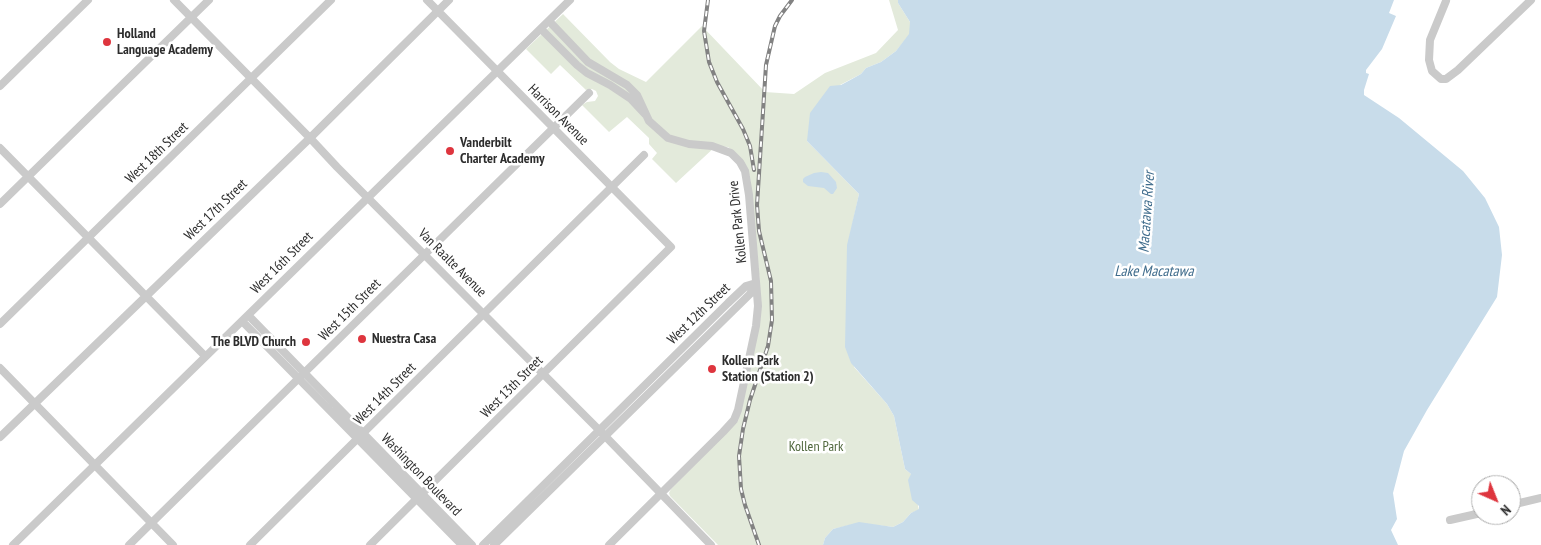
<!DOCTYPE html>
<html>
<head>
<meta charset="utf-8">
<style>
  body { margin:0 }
  #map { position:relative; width:1541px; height:545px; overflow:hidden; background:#fff; font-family:"PT Sans Narrow",sans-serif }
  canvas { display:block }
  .north { position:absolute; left:1471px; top:475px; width:50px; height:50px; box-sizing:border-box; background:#fff; border:1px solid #ababab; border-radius:50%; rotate:136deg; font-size:14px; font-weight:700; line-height:20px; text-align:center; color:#2d2d2d }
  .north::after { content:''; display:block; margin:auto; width:18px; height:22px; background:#de353e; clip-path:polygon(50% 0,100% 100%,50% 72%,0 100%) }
</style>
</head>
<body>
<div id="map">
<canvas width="1541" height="545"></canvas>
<div class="north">N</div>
</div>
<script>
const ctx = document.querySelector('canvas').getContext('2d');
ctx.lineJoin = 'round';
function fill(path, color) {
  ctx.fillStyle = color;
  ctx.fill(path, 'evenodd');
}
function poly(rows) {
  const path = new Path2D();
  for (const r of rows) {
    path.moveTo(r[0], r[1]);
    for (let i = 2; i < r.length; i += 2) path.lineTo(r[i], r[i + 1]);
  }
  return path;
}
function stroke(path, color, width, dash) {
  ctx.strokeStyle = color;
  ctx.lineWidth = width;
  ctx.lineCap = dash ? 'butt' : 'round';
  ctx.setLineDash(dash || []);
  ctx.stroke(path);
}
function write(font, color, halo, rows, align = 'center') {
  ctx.font = font + ' "PT Sans Narrow",sans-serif';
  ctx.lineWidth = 5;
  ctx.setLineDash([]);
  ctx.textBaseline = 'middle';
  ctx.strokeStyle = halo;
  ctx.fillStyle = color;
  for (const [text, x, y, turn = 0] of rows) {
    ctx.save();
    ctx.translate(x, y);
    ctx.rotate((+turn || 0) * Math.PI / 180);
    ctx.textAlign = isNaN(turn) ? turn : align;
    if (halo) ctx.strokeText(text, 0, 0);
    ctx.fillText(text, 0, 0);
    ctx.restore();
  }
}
fill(poly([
  [889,0,898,0,898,3,910,22,910,34,896,51,881,62,866,68,861,74,840,85,807,141,859,194,848,244,854,367,887,404,894,416,905,469,911,474,919,510,911,513,903,522,893,527,859,523,833,529,825,538,823,545,718,545,670,496,669,493,671,489,738,421,760,319,760,284,750,177,745,164,737,154,728,147,716,146,676,183,652,159,657,153,649,144,649,138,627,117,609,132,582,105,587,102,595,101,598,96,596,91,592,89,586,90,560,65,551,74,526,49,563,14,610,62,619,69,646,82,702,26,765,92,794,94,825,73,876,53,898,30]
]), '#e3eadb');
fill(poly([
  [898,0,1394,0,1389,13,1396,16,1382,49,1366,70,1366,73,1369,74,1364,90,1364,95,1399,118,1463,171,1485,198,1499,227,1502,255,1497,297,1427,410,1404,451,1393,493,1397,519,1391,530,1398,545,823,545,825,538,833,529,859,522,893,527,903,522,911,513,919,509,919,506,912,500,908,480,911,474,905,469,894,416,887,404,851,363,845,347,847,245,859,194,807,141,810,113,830,86,841,85,852,79,861,74,866,68,881,62,896,51,909,34,910,22,898,3],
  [821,172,828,173,836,182,837,188,833,194,831,194,824,188,808,186,803,182,803,179,805,177,814,173]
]), '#c8dcea');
stroke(poly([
  [174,0,310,138,337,167,605,436,711,545],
  [1446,1,1430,40,1429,60,1432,71,1441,79,1446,79,1458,70,1531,0],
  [549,21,588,62,627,85,637,95,649,121,668,138,689,144,712,146,731,153,740,162,745,171,749,195,758,306,756,326,738,410,734,420,723,432,609,545],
  [541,29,577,65,587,73,610,85,631,99,645,114],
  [0,86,88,0],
  [0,148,205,356],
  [0,204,209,0],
  [248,315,472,545],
  [242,321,462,545],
  [0,324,331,0],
  [0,368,173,545],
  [0,437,310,138,449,0],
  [1511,505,1541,498],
  [1450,520,1481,513],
  [13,545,570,0],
  [129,545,589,93],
  [250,545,644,155],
  [370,545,671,247,427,0],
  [483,545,728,303,746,286,756,283],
  [494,545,750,294,756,283]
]), '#cacaca', 8);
const rail = poly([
  [708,0,704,31,709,62,717,82,743,129,750,146,754,170],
  [759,545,745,505,741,489,739,456,743,429,750,400,768,346,772,320,771,281,759,231,757,205,766,65,775,26,780,16,792,0]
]);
stroke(rail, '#828282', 4);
stroke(rail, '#fff', 2, [5.5]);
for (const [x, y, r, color] of [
  [107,42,5,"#de353e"],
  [450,151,5,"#de353e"],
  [362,339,5,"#de353e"],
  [306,342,5,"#de353e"],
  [712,369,5,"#de353e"]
]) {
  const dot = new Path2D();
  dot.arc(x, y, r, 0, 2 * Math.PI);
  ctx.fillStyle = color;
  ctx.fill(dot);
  stroke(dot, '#fff', 2);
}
write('bold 14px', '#2d2d2d', '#fff', [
  ["Holland",117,34],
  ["Language Academy",117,50],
  ["Vanderbilt",460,143],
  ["Charter Academy",460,159],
  ["Nuestra Casa",372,339],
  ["The BLVD Church",296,342,"right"],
  ["Kollen Park",722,361],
  ["Station (Station 2)",722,377]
], 'left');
write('14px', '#2d2d2d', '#fff', [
  ["Harrison Avenue",558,115,45],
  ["West 18th Street",157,153,-44],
  ["West 17th Street",216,210,-44],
  ["Kollen Park Drive",738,222,-96],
  ["West 16th Street",282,263,-45],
  ["Van Raalte Avenue",452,263,45],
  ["West 15th Street",350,310,-45],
  ["West 12th Street",699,314,-44],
  ["West 13th Street",512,387,-45],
  ["West 14th Street",385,394,-45],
  ["Washington Boulevard",421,475,46]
]);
write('14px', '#4f673c', '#fff', [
  ["Kollen Park",816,447]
]);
write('italic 15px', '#3f6c8c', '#fff', [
  ["Macatawa River",1147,212,-86],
  ["Lake Macatawa",1154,272]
]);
</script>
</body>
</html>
